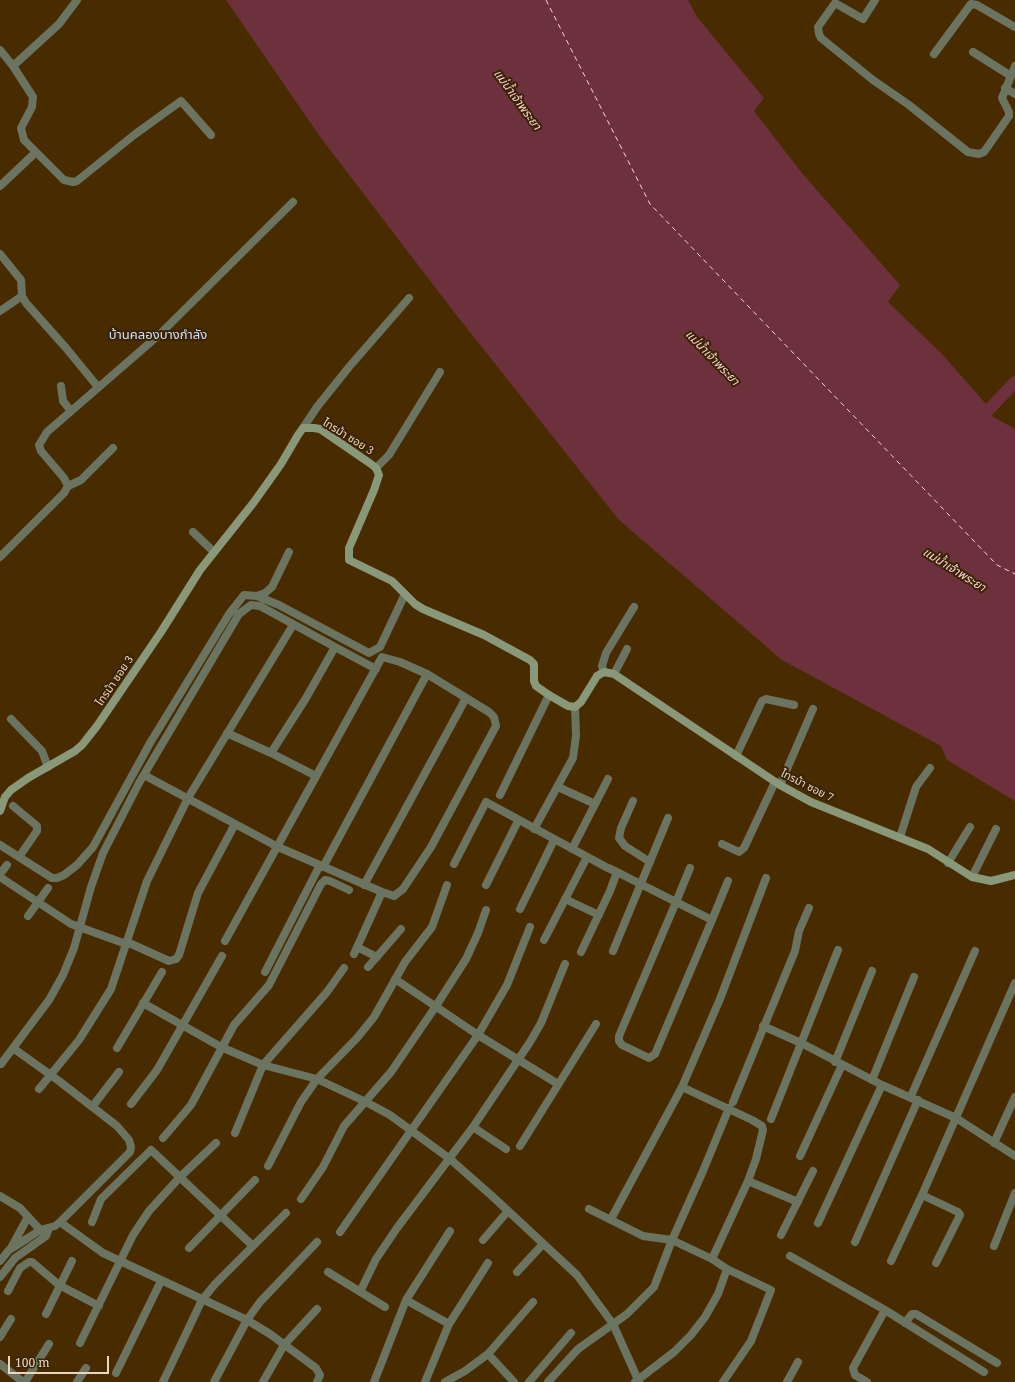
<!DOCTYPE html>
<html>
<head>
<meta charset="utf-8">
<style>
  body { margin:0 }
  #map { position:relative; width:1015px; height:1382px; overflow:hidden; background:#492b00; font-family:"Noto Serif",serif }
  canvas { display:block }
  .scale { position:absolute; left:8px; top:1356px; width:101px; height:18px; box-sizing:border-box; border:2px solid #ead7c2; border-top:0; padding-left:5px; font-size:12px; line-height:14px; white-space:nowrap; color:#ead7c2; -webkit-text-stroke:3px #3a2304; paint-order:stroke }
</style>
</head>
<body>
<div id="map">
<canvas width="1015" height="1382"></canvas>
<div class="scale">100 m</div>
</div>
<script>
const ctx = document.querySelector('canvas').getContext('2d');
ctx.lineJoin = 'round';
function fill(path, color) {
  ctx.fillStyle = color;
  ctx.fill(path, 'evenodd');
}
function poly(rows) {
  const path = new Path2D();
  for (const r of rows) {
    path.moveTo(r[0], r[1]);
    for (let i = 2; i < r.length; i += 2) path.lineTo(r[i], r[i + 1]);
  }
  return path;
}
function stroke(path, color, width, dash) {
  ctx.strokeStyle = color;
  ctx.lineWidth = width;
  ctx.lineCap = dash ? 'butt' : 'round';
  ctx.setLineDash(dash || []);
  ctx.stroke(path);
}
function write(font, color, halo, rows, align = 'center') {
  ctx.font = font + ' "Noto Serif","Noto Sans Thai",serif';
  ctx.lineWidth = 4;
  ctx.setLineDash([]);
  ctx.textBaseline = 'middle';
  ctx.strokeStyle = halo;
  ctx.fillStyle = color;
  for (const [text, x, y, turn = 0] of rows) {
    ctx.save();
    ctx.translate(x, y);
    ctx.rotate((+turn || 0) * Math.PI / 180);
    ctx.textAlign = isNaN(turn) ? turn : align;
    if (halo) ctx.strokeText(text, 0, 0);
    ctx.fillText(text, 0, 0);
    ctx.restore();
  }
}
fill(poly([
  [226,0,688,0,697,17,764,98,754,111,801,172,900,285,888,302,942,354,993,412,990,415,1015,429,1015,801,947,760,941,746,782,660,619,520,454,312,321,138]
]), '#6d313d');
stroke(poly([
  [979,420,1015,382]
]), '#6d313d', 12);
stroke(poly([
  [546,0,650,204,997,565,1015,574]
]), '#fad1d6', 1, [5, 4]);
stroke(poly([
  [875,0,863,19,835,3,818,27,819,34,821,38,873,80,909,105,968,152,979,154,984,152,1009,116,1009,112,1002,98,1015,66],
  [0,50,13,66,33,97,32,107,21,128,24,140,64,180,73,182,77,181,134,135,181,101,211,135],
  [973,52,1011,76],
  [934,54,971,4,977,5,1015,27],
  [13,66,59,24,77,0],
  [1005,88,1015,94],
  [0,186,35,153],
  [0,254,21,280,22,296,26,303,66,348,98,387],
  [0,311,22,296],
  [61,386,63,401,71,411],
  [303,428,317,407,349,367,409,298],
  [376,468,389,455,440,372],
  [68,486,81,480,113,448],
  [193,532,214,552],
  [0,557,64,493,68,486,64,478,41,451,39,445,47,432,160,334,293,202],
  [257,596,265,593,272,587,289,552],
  [335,647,376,669],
  [604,672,602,666,606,653,634,607],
  [614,674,627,649],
  [11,719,42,751,48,767],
  [271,753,316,776],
  [736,756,762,701,766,699,794,705],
  [144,775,278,847,382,892,354,954],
  [780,785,813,709],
  [558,787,595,804],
  [500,795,549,695],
  [633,801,621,828,619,838,625,846,650,862],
  [13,806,37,826,37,831,19,857],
  [534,829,573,758,576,736,575,707],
  [900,837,916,787,930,768],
  [722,844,739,852,744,848,775,782],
  [0,845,52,878,57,878,64,875,77,865,93,847,150,743,229,614,244,595,257,596,279,605,369,653,380,647,405,594],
  [572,849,608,779],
  [948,863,970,827],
  [454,864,486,802,606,867,617,872,676,902,712,920,655,1054,649,1058,622,1045,619,1041,619,1036,676,902,690,868],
  [323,867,427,674],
  [0,874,7,865],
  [0,877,71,924,126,944],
  [972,877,996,829],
  [364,885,466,698],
  [486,885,518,821],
  [565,899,599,915],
  [520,909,554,840],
  [28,916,48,888],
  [712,920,728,881],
  [544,940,587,857],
  [225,941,382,657,400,662,427,674,489,712,494,717,496,726,431,847,403,889,394,896,382,892],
  [127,942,169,961,176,959,179,955,198,893,235,824],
  [357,947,377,957],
  [613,951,668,818],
  [581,952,610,891,617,872],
  [368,967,401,929],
  [265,972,320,865],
  [395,979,478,1035,558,1084],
  [143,1003,221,1047,263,1065,317,1079,366,1102,390,1115,450,1159,492,1196,577,1275,613,1324,639,1382],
  [763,1026,801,1043,882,1085,956,1118,1015,1156],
  [117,1048,162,972],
  [835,1062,872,971],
  [1,1064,49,1000,63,975,74,948,91,887,103,853,139,783,239,614,251,605,260,606,335,647,306,698,271,753,227,733],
  [872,1080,914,977],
  [682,1087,752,1120,762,1126,763,1130,756,1159,748,1181,712,1259],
  [39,1089,79,1040,111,989,147,881,188,798,293,625],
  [911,1096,975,951],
  [733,1102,795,951,799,931,809,908],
  [131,1104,157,1070,222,956],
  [92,1107,119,1072],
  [771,1119,838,950],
  [473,1127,506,1149],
  [235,1133,263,1065,327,992,344,968],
  [163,1138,191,1105,234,1025,269,985,321,884,325,880,330,881,349,890],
  [994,1143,1015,1097],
  [520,1146,596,1024],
  [800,1156,842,1065],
  [268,1166,301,1102,317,1079,357,1038,374,1017,405,962,432,927,447,885],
  [748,1181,798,1202],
  [922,1195,958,1212,960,1215,936,1263],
  [0,1196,20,1208,44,1234],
  [301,1199,323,1167,344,1126,391,1072,436,1006,466,959,478,933,486,910],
  [589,1209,643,1236,672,1240,712,1259,727,1269,771,1290,751,1341,723,1382],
  [611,1219,682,1087,720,999,766,878],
  [60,1222,103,1253,247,1320,270,1334,316,1368,320,1375,317,1382],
  [92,1222,101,1199,151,1150,253,1246],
  [818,1223,882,1085],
  [340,1232,478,1035,507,985,530,927],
  [781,1235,813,1171],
  [483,1240,508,1211],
  [855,1242,918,1100],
  [994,1246,1015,1193],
  [11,1248,28,1217],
  [189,1248,255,1180],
  [790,1256,885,1310],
  [0,1261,9,1250,28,1238,40,1230,55,1226,60,1222,130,1152,131,1147,129,1140,117,1126,59,1081,13,1048],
  [891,1261,922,1195,1015,983],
  [328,1272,385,1307],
  [517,1272,543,1244],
  [0,1277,15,1258,46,1236,49,1228],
  [8,1291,20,1268,29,1262,32,1262,59,1285,99,1306],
  [360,1292,376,1259,397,1228,473,1127,530,1042,541,1023,565,964],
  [406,1300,449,1324],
  [46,1314,72,1261],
  [905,1323,912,1314,916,1314,997,1363],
  [0,1337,11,1319],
  [80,1343,133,1235,149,1211,180,1177,216,1143],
  [488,1354,514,1382],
  [0,1364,23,1382],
  [116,1373,161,1281],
  [25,1382,49,1344],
  [77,1382,86,1368],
  [163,1382,202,1300,215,1284,286,1213],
  [214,1382,247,1320,260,1302,317,1242],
  [263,1382,284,1345,317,1309],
  [374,1382,406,1300,450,1231],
  [425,1382,449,1324,488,1263],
  [445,1382,465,1371,488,1354,533,1302],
  [529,1382,571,1333],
  [548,1382,578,1349,627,1314,654,1287,672,1240,703,1171,729,1108],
  [635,1382,674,1352,691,1335,705,1317,718,1294,727,1269],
  [787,1382,798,1362],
  [867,1382,855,1375,853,1368,885,1310,984,1372]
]), '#6a7461', 8);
stroke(poly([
  [0,811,5,797,11,790,28,778,75,751,82,745,97,726,161,632,200,570,254,502,281,464,298,435,303,428,314,428,320,429,371,464,376,468,379,475,374,490,349,548,349,560,392,581,415,604,423,609,484,635,530,660,534,664,534,681,536,686,549,695,568,706,575,707,581,702,597,676,604,672,614,674,780,785,811,802,928,849,972,877,991,881,1015,875]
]), '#889879', 8);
write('11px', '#ead7c2', '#3a2304', [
  ["ไทรม้า ซอย 3",348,437,32],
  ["ไทรม้า ซอย 3",115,681,-56],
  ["ไทรม้า ซอย 7",807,786,27]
]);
write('italic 12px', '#fad1d6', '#3a2304', [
  ["แม่น้ำเจ้าพระยา",517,100,54],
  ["แม่น้ำเจ้าพระยา",712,358,46],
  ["แม่น้ำเจ้าพระยา",954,570,32]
]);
write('13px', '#cbe1f9', '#3a2304', [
  ["บ้านคลองบางกำลัง",158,335]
]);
</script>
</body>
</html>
